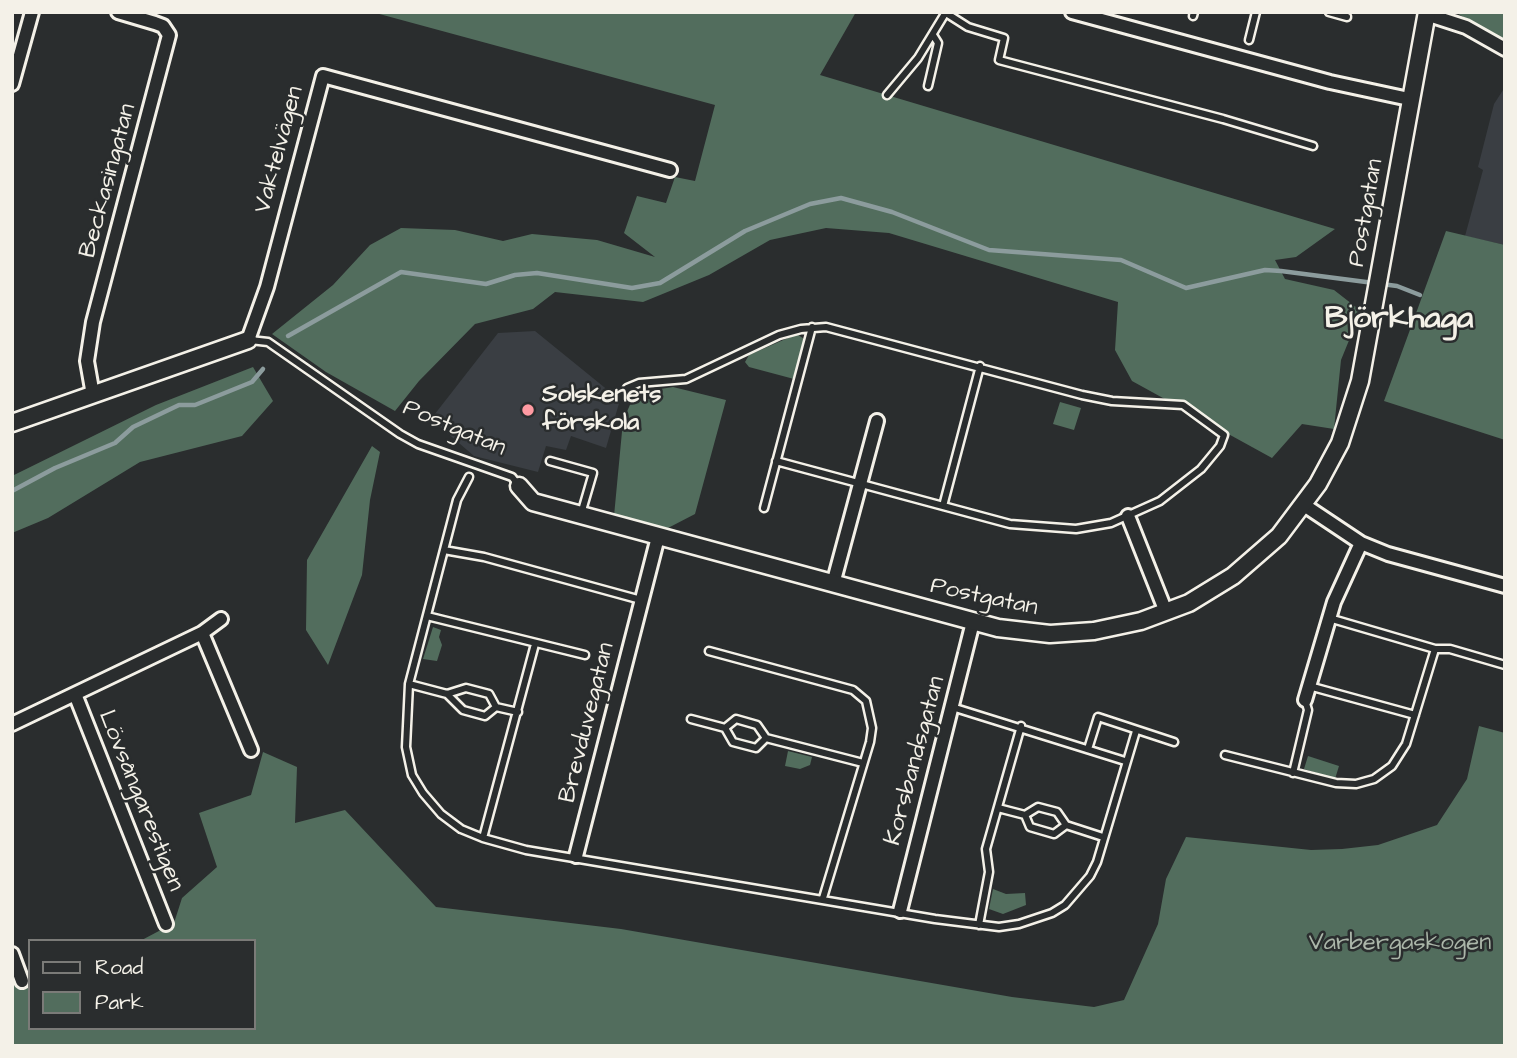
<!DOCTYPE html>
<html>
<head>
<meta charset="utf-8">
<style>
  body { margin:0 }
  #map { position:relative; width:1517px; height:1058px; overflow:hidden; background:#2a2d2e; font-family:"Architects Daughter",sans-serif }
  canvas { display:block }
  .frame { position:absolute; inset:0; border:14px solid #f4f1e8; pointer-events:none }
  .legend { position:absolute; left:28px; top:939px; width:228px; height:91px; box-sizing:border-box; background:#2a2d2e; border:2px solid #7b7b78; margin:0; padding:9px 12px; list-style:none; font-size:21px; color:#f4f1e8 }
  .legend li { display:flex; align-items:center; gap:14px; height:35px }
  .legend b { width:35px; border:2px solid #7b7b78 }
</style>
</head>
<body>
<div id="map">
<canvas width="1517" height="1058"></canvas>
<div class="frame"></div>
<ul class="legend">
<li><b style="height:9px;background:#2a2d2e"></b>Road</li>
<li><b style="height:19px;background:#526d5d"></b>Park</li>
</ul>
</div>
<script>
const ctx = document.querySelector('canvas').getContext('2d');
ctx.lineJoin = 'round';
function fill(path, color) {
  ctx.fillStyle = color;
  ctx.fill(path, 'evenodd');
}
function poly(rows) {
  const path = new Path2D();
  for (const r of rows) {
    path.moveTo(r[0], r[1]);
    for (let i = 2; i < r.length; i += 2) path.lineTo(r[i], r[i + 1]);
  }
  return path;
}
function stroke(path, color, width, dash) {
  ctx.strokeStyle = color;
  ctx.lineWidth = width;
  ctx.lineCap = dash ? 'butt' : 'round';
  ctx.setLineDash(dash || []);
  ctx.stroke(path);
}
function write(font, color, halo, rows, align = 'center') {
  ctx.font = font + ' "Architects Daughter",sans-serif';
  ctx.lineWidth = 5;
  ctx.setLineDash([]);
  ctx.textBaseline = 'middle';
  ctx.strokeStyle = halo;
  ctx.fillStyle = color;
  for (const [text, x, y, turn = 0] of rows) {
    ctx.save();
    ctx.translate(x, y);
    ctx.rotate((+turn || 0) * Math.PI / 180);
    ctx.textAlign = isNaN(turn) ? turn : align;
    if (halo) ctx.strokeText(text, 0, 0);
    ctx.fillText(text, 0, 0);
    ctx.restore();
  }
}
fill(poly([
  [1505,87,1505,245,1465,236,1483,170,1478,167,1494,104],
  [535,331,620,400,606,448,571,436,566,450,546,446,538,472,474,456,431,419,498,333]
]), '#3a3e43');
fill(poly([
  [372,12,856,12,820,75,1335,229,1296,257,1275,260,1285,279,1334,290,1361,311,1341,360,1334,429,1302,424,1272,458,1132,381,1115,350,1118,302,889,233,826,228,770,240,709,275,643,302,555,292,533,309,475,324,419,381,395,411,326,372,272,334,333,285,370,245,401,228,455,230,503,241,532,234,597,240,655,257,624,233,637,196,666,203,675,177,695,181,715,105],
  [1455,12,1505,12,1505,42],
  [1446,231,1505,245,1505,440,1384,401],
  [797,334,804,339,794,379,749,367,745,362,749,355],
  [253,367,273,401,242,436,140,462,48,518,12,533,12,476,156,405],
  [673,387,726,400,695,514,668,528,614,516,623,421,635,393],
  [1060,402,1081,408,1074,430,1053,424],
  [372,446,380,452,370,500,362,575,328,665,306,630,307,560],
  [433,627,441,630,439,637,442,645,437,661,423,659],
  [1479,726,1505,733,1505,1046,12,1046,12,984,30,982,30,1028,254,1028,254,941,140,941,174,923,182,898,217,867,199,813,251,795,263,752,297,767,295,823,345,810,436,907,621,929,1012,997,1094,1007,1124,1000,1158,924,1166,879,1186,837,1311,850,1342,849,1378,845,1437,825,1467,779],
  [788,751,812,757,810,765,800,769,785,766],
  [1308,756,1339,766,1335,779,1304,769],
  [993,889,1006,894,1025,893,1026,905,1003,914,989,909]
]), '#526d5d');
stroke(poly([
  [288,336,401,272,486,284,515,275,537,273,632,288,660,283,745,231,810,204,841,198,892,212,989,250,1121,260,1186,288,1265,270,1281,271,1397,286,1420,295],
  [12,491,55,468,115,443,133,427,179,405,195,405,252,382,263,369]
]), '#8c9c9d', 4.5);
const service = poly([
  [1329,12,1347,17],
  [946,13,968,27,1004,38,999,60,1223,119,1313,146],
  [1193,16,1194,12],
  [1249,40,1256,12],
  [928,86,938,43,933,35],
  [887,95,918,58,946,12],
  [250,340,268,342,400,434,418,444,512,477,519,486],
  [627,388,639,383,686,379,779,335,801,329,826,327,1082,395,1112,401,1183,405,1224,435,1220,446,1201,469,1160,501,1111,523,1076,529,1010,524,776,461],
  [550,461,593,473,581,514],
  [469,477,457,500,409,684,406,747,412,775,423,793,441,814,461,829,483,838,526,850,935,919,999,927,1019,924,1052,913,1065,905,1090,876,1097,862,1136,731],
  [943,506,980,366],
  [764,508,812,327],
  [444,550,484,557,641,600],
  [427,616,585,655],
  [1329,618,1435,649,1450,649,1505,665],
  [709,651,853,690,866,701,872,728,870,742,823,898],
  [409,684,447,694,466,688,489,694,496,707,518,712],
  [1309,686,1415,715],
  [447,694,463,710,485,716,496,707],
  [952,707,1125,761],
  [691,719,725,728,736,719,757,725,766,738,863,763],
  [725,728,733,742,756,748,766,738],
  [1088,749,1098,717,1174,742],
  [1225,755,1336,783,1356,784,1374,779,1392,766,1406,744,1435,649],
  [1293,773,1308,710,1305,700],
  [998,808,1025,815,1038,807,1057,812,1066,825,1103,837],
  [1025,815,1030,827,1054,834,1066,825],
  [483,838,535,644],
  [979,925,989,872,986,849,1021,726]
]);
const minor = poly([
  [1072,12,1330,82,1409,99],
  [1426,14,1466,27,1505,49],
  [12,84,32,12],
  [248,340,267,287,323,76,670,170],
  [93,395,87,361,93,322,169,35,163,26,155,23,118,12],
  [1304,505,1361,543,1388,554,1505,586],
  [1128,516,1166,612],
  [833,584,877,421],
  [202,633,251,750],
  [75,694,166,924],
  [1305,700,1334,602,1361,543],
  [12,724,202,633,221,619],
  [576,856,658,537],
  [900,911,973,622],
  [12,954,22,981]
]);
const tertiary = poly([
  [12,423,248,340],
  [519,486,533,502,998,628,1050,634,1094,631,1141,621,1189,603,1233,576,1279,536,1318,484,1340,443,1360,381,1427,12]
]);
stroke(service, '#f4f1e8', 11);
stroke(minor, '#f4f1e8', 18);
stroke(tertiary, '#f4f1e8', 21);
stroke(service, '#2a2d2e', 6);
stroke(minor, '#2a2d2e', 12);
stroke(tertiary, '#2a2d2e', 16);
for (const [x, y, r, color] of [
  [528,410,7,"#ff9aa2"]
]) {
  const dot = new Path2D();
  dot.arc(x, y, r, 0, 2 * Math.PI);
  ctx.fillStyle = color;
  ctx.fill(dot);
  stroke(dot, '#2a2d2e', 2.5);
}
write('24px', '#f4f1e8', '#2a2d2e', [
  ["Vaktelvägen",280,150,-75],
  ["Beckasingatan",109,181,-75],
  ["Postgatan",1367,213,-80],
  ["Postgatan",454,429,23],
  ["Postgatan",984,598,12],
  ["Brevduvegatan",588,723,-76],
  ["Korsbandsgatan",916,761,-75],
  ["Lövsångarestigen",140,801,68]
]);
write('bold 24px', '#f4f1e8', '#2a2d2e', [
  ["Solskenets",542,396],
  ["förskola",542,424]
], 'left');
write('24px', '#abb6a9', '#2a2d2e', [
  ["Varbergaskogen",1400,944]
]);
write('bold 32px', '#f4f1e8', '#2a2d2e', [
  ["Björkhaga",1399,320]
]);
</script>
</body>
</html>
